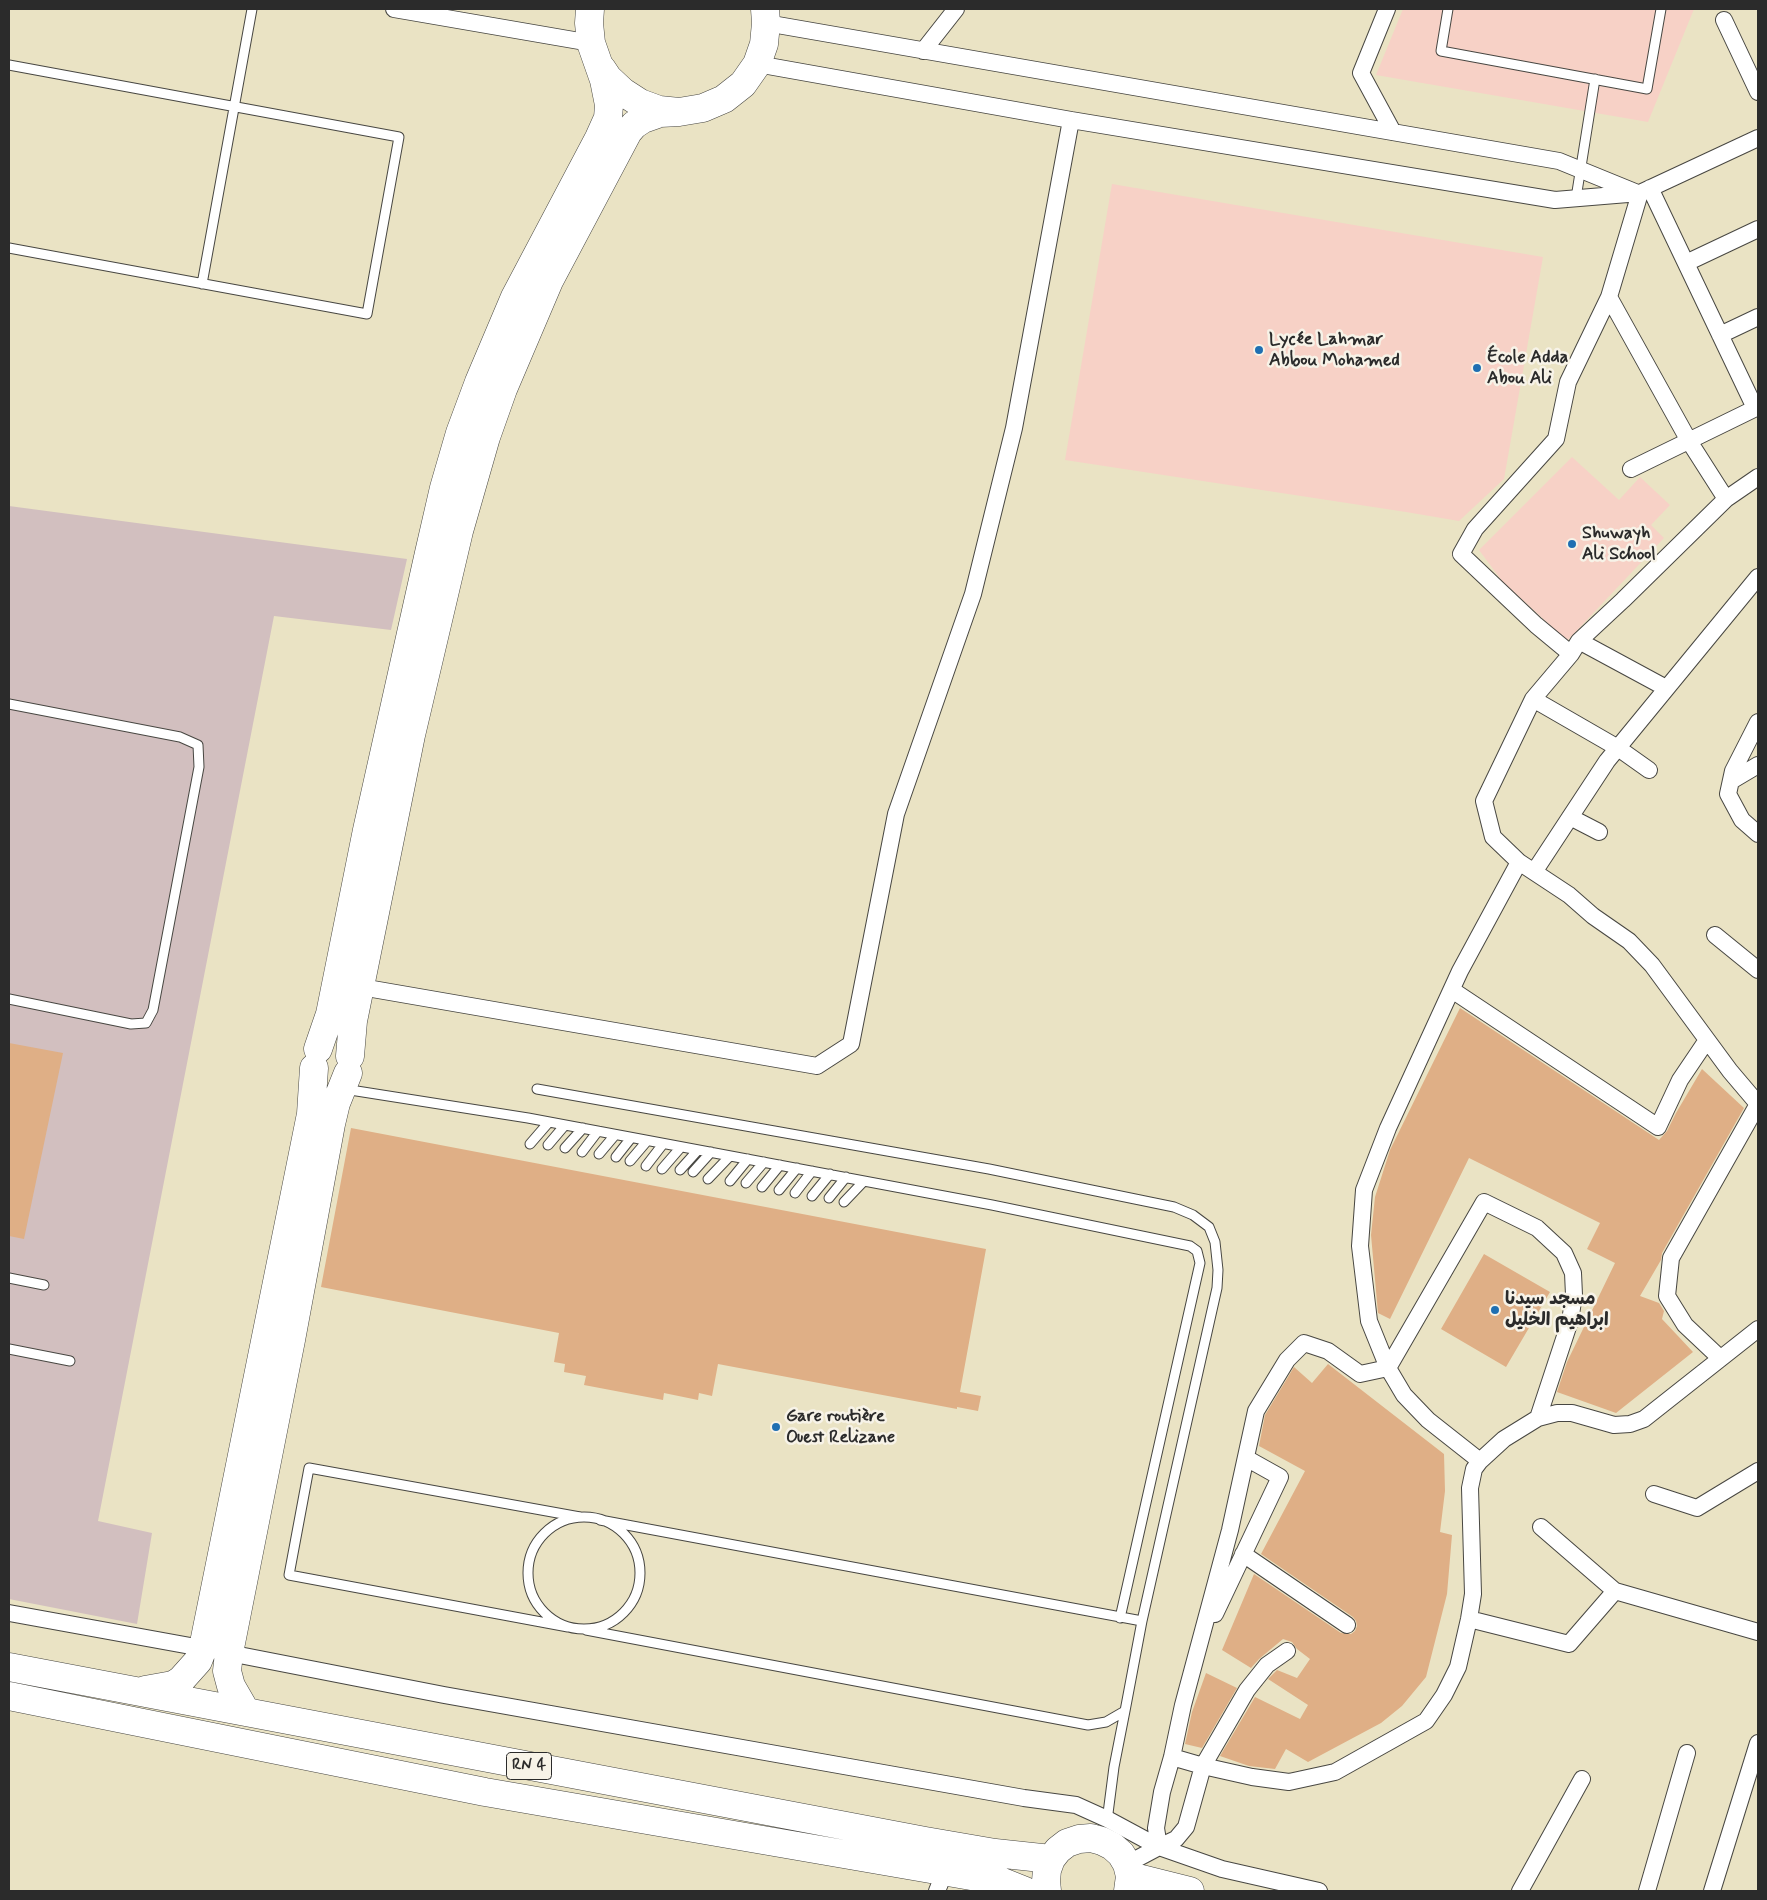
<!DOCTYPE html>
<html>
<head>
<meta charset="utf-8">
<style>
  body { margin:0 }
  #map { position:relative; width:1767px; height:1900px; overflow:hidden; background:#eae3c4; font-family:Mynerve,sans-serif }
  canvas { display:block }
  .frame { position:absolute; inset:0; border:10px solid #2b2b2b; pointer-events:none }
</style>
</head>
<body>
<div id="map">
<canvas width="1767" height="1900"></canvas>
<div class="frame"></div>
</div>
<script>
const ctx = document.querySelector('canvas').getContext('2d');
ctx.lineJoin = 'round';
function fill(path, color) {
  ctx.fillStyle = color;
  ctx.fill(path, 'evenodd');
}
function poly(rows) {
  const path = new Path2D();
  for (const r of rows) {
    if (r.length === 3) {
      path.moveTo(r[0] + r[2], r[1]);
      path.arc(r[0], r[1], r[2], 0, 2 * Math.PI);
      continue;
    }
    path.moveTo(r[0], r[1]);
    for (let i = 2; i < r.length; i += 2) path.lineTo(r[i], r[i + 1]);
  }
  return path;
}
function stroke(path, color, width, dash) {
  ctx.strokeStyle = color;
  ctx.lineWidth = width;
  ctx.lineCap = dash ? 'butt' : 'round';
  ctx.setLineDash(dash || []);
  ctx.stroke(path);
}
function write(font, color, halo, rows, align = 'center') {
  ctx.font = font + ' Mynerve,"Playpen Sans Arabic",sans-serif';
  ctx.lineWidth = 5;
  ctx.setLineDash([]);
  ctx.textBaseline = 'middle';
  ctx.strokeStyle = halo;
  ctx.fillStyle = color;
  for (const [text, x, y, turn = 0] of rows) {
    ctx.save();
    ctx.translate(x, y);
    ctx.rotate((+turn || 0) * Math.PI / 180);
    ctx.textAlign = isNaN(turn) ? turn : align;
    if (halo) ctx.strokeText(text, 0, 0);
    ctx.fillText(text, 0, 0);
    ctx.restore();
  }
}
fill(poly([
  [1403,9,1694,9,1648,122,1376,75],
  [1112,184,1543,257,1504,479,1459,521,1406,512,1065,460],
  [1572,457,1619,500,1640,477,1670,505,1651,525,1664,538,1567,641,1502,581,1479,550]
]), '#f7d1c6');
fill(poly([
  [9,506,407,559,391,630,274,616,98,1521,152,1533,137,1624,9,1599]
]), '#d2bfbf');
fill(poly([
  [1460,1008,1659,1140,1667,1131,1676,1113,1702,1069,1744,1108,1662,1253,1661,1260,1640,1296,1659,1303,1664,1311,1662,1319,1693,1352,1616,1413,1557,1392,1567,1362,1615,1263,1587,1249,1600,1223,1469,1158,1390,1319,1378,1313,1371,1235,1375,1197,1390,1150],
  [9,1043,63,1053,24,1239,9,1236],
  [351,1128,986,1249,960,1392,981,1396,978,1411,957,1407,957,1409,718,1364,712,1396,699,1393,698,1400,664,1393,663,1400,584,1385,586,1376,564,1372,565,1364,554,1362,559,1333,321,1287],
  [1484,1254,1550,1292,1506,1367,1441,1329],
  [1328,1364,1444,1454,1445,1491,1440,1532,1452,1535,1447,1594,1426,1677,1402,1706,1381,1723,1308,1762,1286,1749,1275,1769,1249,1766,1220,1756,1255,1697,1300,1719,1308,1705,1268,1679,1277,1670,1297,1678,1310,1659,1297,1649,1292,1642,1283,1639,1259,1659,1251,1668,1222,1650,1254,1574,1341,1633,1351,1634,1355,1631,1357,1626,1356,1621,1353,1617,1261,1554,1305,1471,1259,1446,1265,1415,1294,1367,1312,1383],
  [1206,1673,1237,1688,1202,1748,1185,1744,1192,1712]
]), '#dfaf86');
const service = poly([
  [1448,9,1441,51,1647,89,1661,9],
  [9,65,399,137,367,314,9,248],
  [1576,198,1595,79],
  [202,284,252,9],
  [9,704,180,737,198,745,199,767,153,1010,146,1023,131,1024,9,999],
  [344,1089,528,1118,992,1205,1190,1246,1197,1251,1200,1263,1120,1618],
  [537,1089,989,1169,1174,1207,1193,1215,1209,1227,1215,1242,1218,1270,1217,1288,1142,1621,1125,1711,1106,1722,1088,1725,586,1630],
  [530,1144,549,1122],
  [548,1145,565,1125],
  [565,1148,583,1128],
  [582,1152,598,1131],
  [599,1154,615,1135],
  [616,1157,631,1138],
  [630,1161,647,1141],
  [646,1166,663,1144],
  [662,1169,681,1147],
  [680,1170,698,1150],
  [693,1172,711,1152],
  [708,1179,730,1156],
  [730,1181,748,1159],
  [746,1183,764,1162],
  [762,1187,780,1165],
  [779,1190,797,1168],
  [795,1193,812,1171],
  [812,1196,830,1174],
  [829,1198,846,1177],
  [844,1202,864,1181],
  [9,1278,44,1285],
  [9,1349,70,1361],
  [584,1573,56],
  [600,1520,1142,1621],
  [568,1627,289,1575,309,1468,580,1517],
  [1107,1821,1114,1767,1125,1711]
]);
const minor = poly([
  [394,9,591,43],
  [1387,9,1361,73,1393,132],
  [1724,20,1758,92],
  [766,23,1559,161,1635,192],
  [923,51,956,9],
  [757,64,1071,120,1555,200,1640,193,1758,138],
  [1650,188,1755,408],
  [1686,263,1758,229],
  [1609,297,1689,441,1726,499],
  [1720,335,1758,317],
  [1631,469,1758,407],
  [1758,477,1726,499,1623,600,1579,641,1571,654,1533,699,1484,801,1493,837,1519,862,1569,895,1593,916,1629,941,1652,965,1730,1071,1758,1104],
  [1579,641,1666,688],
  [1571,654,1536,625,1461,554,1475,529,1556,439,1568,382,1609,297,1640,193],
  [1533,699,1618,748,1649,770],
  [1758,722,1733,771,1728,794,1742,820,1758,834],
  [1731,781,1758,765],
  [1570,817,1599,832],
  [1534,872,1607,761,1758,577],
  [1715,935,1758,970],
  [361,987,817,1066,851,1044,896,814,973,594,1014,428,1071,120],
  [1452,990,1658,1127,1680,1080,1707,1040],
  [1720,1358,1685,1325,1667,1296,1671,1258,1758,1104],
  [1480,1461,1428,1420,1404,1395,1388,1368,1369,1321,1360,1246,1364,1190,1388,1128,1460,971,1519,862],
  [1654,1494,1697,1508,1758,1471],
  [1541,1527,1615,1591,1758,1632],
  [1243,1554,1347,1625],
  [9,1613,229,1653,444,1695,1024,1798,1076,1805,1107,1819,1159,1847],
  [1215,1614,1280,1477,1246,1458],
  [1469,1619,1569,1644,1615,1591],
  [1172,1757,1203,1766,1247,1690,1267,1665,1287,1651],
  [1127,1864,1159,1847,1156,1828,1162,1792,1172,1757,1183,1705,1230,1530,1256,1411,1287,1360,1304,1343,1328,1351,1360,1374,1388,1368,1484,1202,1537,1228,1564,1253,1573,1273,1574,1295,1570,1321,1538,1418],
  [937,1891,945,1871],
  [1319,1891,1222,1869,1159,1847,1176,1839,1186,1827,1203,1766,1252,1777,1289,1782,1335,1772,1426,1721,1444,1695,1458,1667,1469,1619,1473,1594,1470,1488,1474,1469,1480,1461,1504,1439,1538,1418,1557,1413,1572,1413,1614,1425,1630,1424,1644,1419,1758,1329],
  [1520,1891,1582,1779],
  [1647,1891,1687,1753],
  [1712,1891,1758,1743]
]);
const trunk = poly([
  [602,69,608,78,623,92,640,103,659,110,679,112,703,108,724,99,743,84,757,64,764,44,766,23,765,9],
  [318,1049,330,1014,367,830,429,553,444,488,460,433,479,382,515,297,599,138,608,118,609,105,604,80,591,43,589,23,590,9],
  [350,1056,353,1021,411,735,459,531,486,437,503,389,549,281,628,132,634,125,643,119,660,113,679,112],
  [9,1667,925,1841,995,1853,1051,1859],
  [145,1690,173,1685,181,1680,198,1661,203,1648,311,1114,314,1068],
  [9,1696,485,1792,1000,1881,1025,1891],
  [246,1712,231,1686,227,1671,229,1653,291,1340,331,1124,336,1103,348,1073],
  [1130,1876,1190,1891],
  [1047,1891,1046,1881,1047,1870,1051,1859,1058,1850,1067,1843,1079,1839,1091,1838,1102,1841,1112,1846,1121,1854,1127,1864,1130,1876,1128,1891]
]);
stroke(service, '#484742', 11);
stroke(minor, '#484742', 18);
stroke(trunk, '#484742', 29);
stroke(service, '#fff', 9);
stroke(minor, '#fff', 16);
stroke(trunk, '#fff', 28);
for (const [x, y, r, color] of [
  [1259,350,5,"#1f6fb2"],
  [1477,368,5,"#1f6fb2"],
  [1572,544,5,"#1f6fb2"],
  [1495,1310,5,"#1f6fb2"],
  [776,1427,5,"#1f6fb2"]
]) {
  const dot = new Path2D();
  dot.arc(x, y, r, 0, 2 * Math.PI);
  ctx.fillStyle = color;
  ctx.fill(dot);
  stroke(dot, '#f7f3e8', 2);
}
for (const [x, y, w] of [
  [529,1766,45]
]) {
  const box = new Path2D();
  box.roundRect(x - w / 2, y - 13.5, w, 27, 4);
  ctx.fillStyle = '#f7f3e8';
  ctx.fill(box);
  stroke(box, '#2b2b2b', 1);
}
write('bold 16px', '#2b2b2b', null, [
  ["RN 4",529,1766]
]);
write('bold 18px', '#2b2b2b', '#f7f3e8', [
  ["Lycée Lahmar",1269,340],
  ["Abbou Mohamed",1269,361],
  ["École Adda",1487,358],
  ["Abou Ali",1487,379],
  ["Shuwayh",1582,534],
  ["Ali School",1582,555],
  ["مسجد سيدنا",1505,1300],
  ["ابراهيم الخليل",1505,1321],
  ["Gare routière",786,1417],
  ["Ouest Relizane",786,1438]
], 'left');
</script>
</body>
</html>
